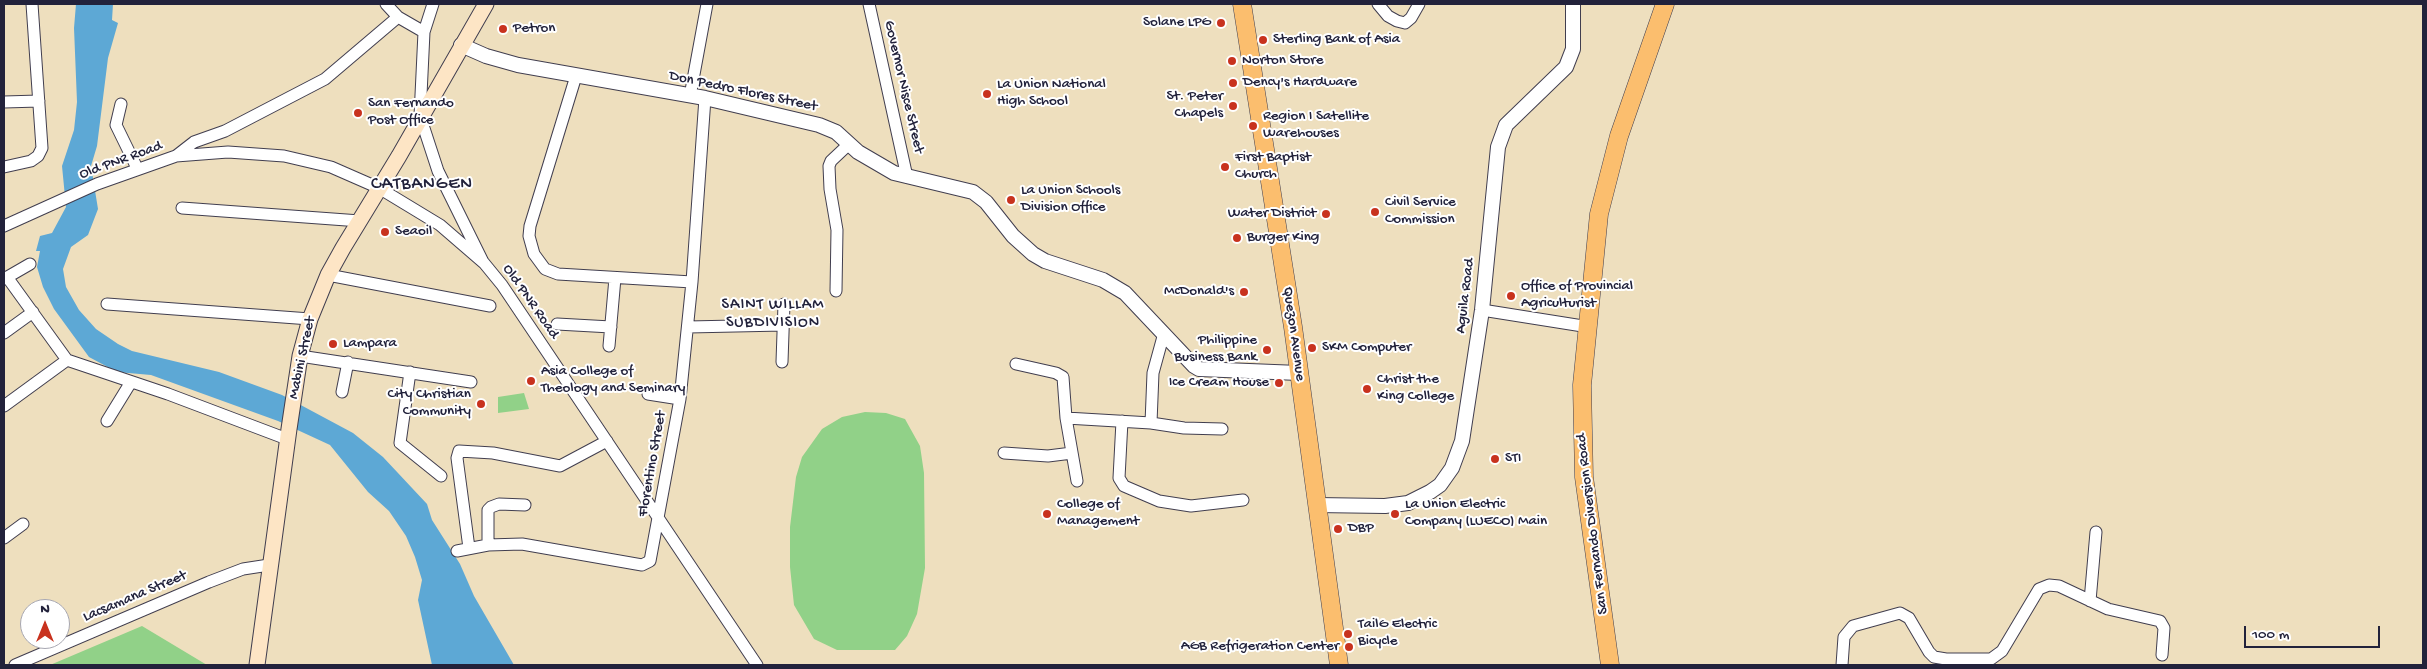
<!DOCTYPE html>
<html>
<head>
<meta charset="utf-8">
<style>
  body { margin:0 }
  #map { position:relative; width:2427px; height:669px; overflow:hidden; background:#eedfbe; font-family:"Gochi Hand",sans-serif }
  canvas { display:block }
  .frame { position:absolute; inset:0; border:5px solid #22223b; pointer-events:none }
  .north { position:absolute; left:20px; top:599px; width:50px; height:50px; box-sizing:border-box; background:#fff; border:1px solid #a7a7b1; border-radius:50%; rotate:0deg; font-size:14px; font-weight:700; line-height:20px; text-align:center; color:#22223b }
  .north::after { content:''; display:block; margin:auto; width:18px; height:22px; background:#c8321e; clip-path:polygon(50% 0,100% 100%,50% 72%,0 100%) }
  .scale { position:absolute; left:2244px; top:626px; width:136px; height:22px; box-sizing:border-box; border:2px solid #22223b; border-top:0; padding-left:6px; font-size:15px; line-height:18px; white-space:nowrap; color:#22223b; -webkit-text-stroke:4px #fff; paint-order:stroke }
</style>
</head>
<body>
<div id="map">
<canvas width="2427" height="669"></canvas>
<div class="frame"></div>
<div class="north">N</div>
<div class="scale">100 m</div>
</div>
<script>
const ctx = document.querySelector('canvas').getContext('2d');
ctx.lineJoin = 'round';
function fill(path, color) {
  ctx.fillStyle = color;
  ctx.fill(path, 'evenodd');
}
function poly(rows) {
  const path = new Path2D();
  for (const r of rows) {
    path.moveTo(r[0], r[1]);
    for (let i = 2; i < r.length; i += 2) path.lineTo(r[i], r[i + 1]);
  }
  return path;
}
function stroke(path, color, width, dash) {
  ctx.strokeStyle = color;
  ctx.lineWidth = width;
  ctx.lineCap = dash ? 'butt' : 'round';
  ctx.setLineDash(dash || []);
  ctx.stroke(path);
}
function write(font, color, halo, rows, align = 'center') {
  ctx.font = font + ' "Gochi Hand",sans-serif';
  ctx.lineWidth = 4;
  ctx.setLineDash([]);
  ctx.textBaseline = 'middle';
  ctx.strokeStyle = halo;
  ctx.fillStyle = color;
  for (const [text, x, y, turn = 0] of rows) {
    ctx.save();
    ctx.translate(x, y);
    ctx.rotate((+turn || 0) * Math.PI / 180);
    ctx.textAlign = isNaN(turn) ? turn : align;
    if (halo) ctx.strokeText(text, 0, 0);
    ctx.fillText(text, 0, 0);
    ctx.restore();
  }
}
fill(poly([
  [524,393,529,409,498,413,498,397],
  [865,412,886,413,905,419,920,446,924,473,925,568,917,614,907,636,895,650,837,650,814,639,794,605,790,567,790,527,796,477,802,457,822,429,842,417],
  [142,626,207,665,50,665]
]), '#91d188');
fill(poly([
  [76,4,113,4,112,20,118,23,108,58,97,146,91,166,98,209,88,235,71,247,63,269,66,287,79,310,96,329,118,344,132,351,219,372,282,395,353,433,383,457,427,504,432,520,460,564,474,596,514,665,432,665,418,600,422,580,415,557,406,536,389,511,368,492,330,445,278,421,151,375,117,372,89,357,54,309,43,287,37,267,40,251,36,251,40,236,52,233,66,207,62,166,74,130,77,102,74,28]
]), '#5da8d5');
const minor = poly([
  [386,4,398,17,424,32],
  [433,4,424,32,420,116,438,171,483,262],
  [869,4,907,177],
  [1378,4,1388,16,1397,21,1405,23,1411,18,1419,4],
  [576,76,530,226,529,236,534,254,545,269,558,274,692,282],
  [690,96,707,4],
  [4,102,39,101],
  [121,104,116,125,137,168],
  [176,156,194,142,225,131,325,79,398,17],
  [4,167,31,161,38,156,42,148,32,4],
  [182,208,360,221],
  [4,226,97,184,176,156,228,152,284,156,331,167,379,188,440,225,484,263,502,285,757,665],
  [328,275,490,306],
  [7,277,67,360,168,394,287,439],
  [4,279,30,264],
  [836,291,837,230,830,189,829,166,831,161,848,145],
  [107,304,310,319],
  [1482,310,1589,327],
  [557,324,611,327],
  [688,327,783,325],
  [4,333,33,312],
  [609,346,615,278],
  [300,356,471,382],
  [782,362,784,304],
  [1016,364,1056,373,1063,377,1066,418,1077,481],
  [410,372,400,443,441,476],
  [342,392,348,362],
  [648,394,680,399],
  [4,406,67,360],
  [1066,418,1151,423,1184,428,1222,429],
  [107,421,131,382],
  [1122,421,1119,478,1124,486,1159,501,1191,506,1243,500],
  [1151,423,1153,373,1164,333],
  [1004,453,1048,456,1072,453],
  [4,538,23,524],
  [488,545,488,510,491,507,499,504,525,505],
  [469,548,457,458,459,451,493,453,560,466,607,441],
  [457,551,488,545,522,544,642,565,650,561,680,399,692,282,705,98],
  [2090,601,2096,532],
  [15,665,209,582,243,569,269,565],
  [1842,665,1844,637,1853,626,1900,613,1909,618,1929,652,1934,657,1946,659,1991,659,2002,651,2039,589,2049,585,2059,586,2108,609,2160,621,2164,628,2162,655]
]);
const tertiary = poly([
  [461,45,486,56,518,65,705,98,819,125,836,132,858,152,894,173,973,192,986,202,1013,236,1033,254,1045,261,1103,280,1125,293,1194,366,1199,369,1299,373],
  [1316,505,1385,506,1408,503,1430,492,1440,485,1452,468,1462,441,1482,310,1498,147,1506,125,1566,67,1573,49,1573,4]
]);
const secondary = poly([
  [257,665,289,429,300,356,310,319,328,275,343,248,399,156,486,4]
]);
const primary = poly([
  [1242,4,1293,327,1339,665]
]);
const trunk = poly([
  [1610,665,1584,477,1582,385,1599,214,1619,136,1665,4]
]);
stroke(minor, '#413e4f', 13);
stroke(tertiary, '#413e4f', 16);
stroke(secondary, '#413e4f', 17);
stroke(primary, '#413e4f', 19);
stroke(trunk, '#413e4f', 19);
stroke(minor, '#fff', 11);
stroke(tertiary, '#fff', 14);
stroke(secondary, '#fde5c5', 15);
stroke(primary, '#fbbe6e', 18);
stroke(trunk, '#fbbe6e', 18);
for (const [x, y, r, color] of [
  [1221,23,5,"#c8321e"],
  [503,29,5,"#c8321e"],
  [1263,40,5,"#c8321e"],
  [1232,61,5,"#c8321e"],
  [1233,83,5,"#c8321e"],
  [987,94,5,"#c8321e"],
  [1233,106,5,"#c8321e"],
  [358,113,5,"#c8321e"],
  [1253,126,5,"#c8321e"],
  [1225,167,5,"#c8321e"],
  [1011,200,5,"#c8321e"],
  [1375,212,5,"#c8321e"],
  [1326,214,5,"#c8321e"],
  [385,232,5,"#c8321e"],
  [1237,238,5,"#c8321e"],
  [1244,292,5,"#c8321e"],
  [1511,296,5,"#c8321e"],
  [333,344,5,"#c8321e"],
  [1312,348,5,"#c8321e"],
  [1267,350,5,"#c8321e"],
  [531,381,5,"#c8321e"],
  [1279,383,5,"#c8321e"],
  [1367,389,5,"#c8321e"],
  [481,404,5,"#c8321e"],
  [1495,459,5,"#c8321e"],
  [1047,514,5,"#c8321e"],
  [1395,514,5,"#c8321e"],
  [1338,529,5,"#c8321e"],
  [1348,634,5,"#c8321e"],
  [1349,647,5,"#c8321e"]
]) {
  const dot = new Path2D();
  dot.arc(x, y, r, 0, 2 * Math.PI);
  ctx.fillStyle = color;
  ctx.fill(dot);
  stroke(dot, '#fff', 2);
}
write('15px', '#22223b', '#fff', [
  ["Solane LPG",1211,23,"right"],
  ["Petron",513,29],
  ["Sterling Bank of Asia",1273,40],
  ["Norton Store",1242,61],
  ["Dency's Hardware",1243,83],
  ["La Union National",997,85],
  ["High School",997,102],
  ["St. Peter",1223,97,"right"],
  ["Chapels",1223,114,"right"],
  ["San Fernando",368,104],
  ["Post Office",368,121],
  ["Region I Satellite",1263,117],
  ["Warehouses",1263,134],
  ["First Baptist",1235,158],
  ["Church",1235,175],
  ["La Union Schools",1021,191],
  ["Division Office",1021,208],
  ["Civil Service",1385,203],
  ["Commission",1385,220],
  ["Water District",1316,214,"right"],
  ["Seaoil",395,232],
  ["Burger King",1247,238],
  ["Office of Provincial",1521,287],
  ["Agriculturist",1521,304],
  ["McDonald's",1234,292,"right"],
  ["Philippine",1257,341,"right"],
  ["Business Bank",1257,358,"right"],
  ["Lampara",343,344],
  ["SKM Computer",1322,348],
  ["Asia College of",541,372],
  ["Theology and Seminary",541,389],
  ["Christ the",1377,380],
  ["King College",1377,397],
  ["Ice Cream House",1269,383,"right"],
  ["City Christian",471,395,"right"],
  ["Community",471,412,"right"],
  ["STI",1505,459],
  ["College of",1057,505],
  ["Management",1057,522],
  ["La Union Electric",1405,505],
  ["Company (LUECO) Main",1405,522],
  ["DBP",1348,529],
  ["TailG Electric",1358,625],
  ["Bicycle",1358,642],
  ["AGB Refrigeration Center",1339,647,"right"]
], 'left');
write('15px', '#22223b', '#fff', [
  ["Governor Nisce Street",903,87,77],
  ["Don Pedro Flores Street",743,92,12],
  ["Old PNR Road",121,161,-20],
  ["Aguila Road",1466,296,-83],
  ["Old PNR Road",530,302,55],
  ["Quezon Avenue",1293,334,82],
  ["Mabini Street",303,358,-78],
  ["Florentino Street",653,464,-80],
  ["San Fernando Diversion Road",1593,524,-97],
  ["Lacsamana Street",135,597,-23]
]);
ctx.letterSpacing = '1px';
write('16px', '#22223b', '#fff', [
  ["SAINT WILLAM",773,306],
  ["SUBDIVISION",773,324]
]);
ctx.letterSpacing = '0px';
ctx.letterSpacing = '1px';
write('18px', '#22223b', '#fff', [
  ["CATBANGEN",422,185]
]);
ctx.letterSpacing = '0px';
</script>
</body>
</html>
